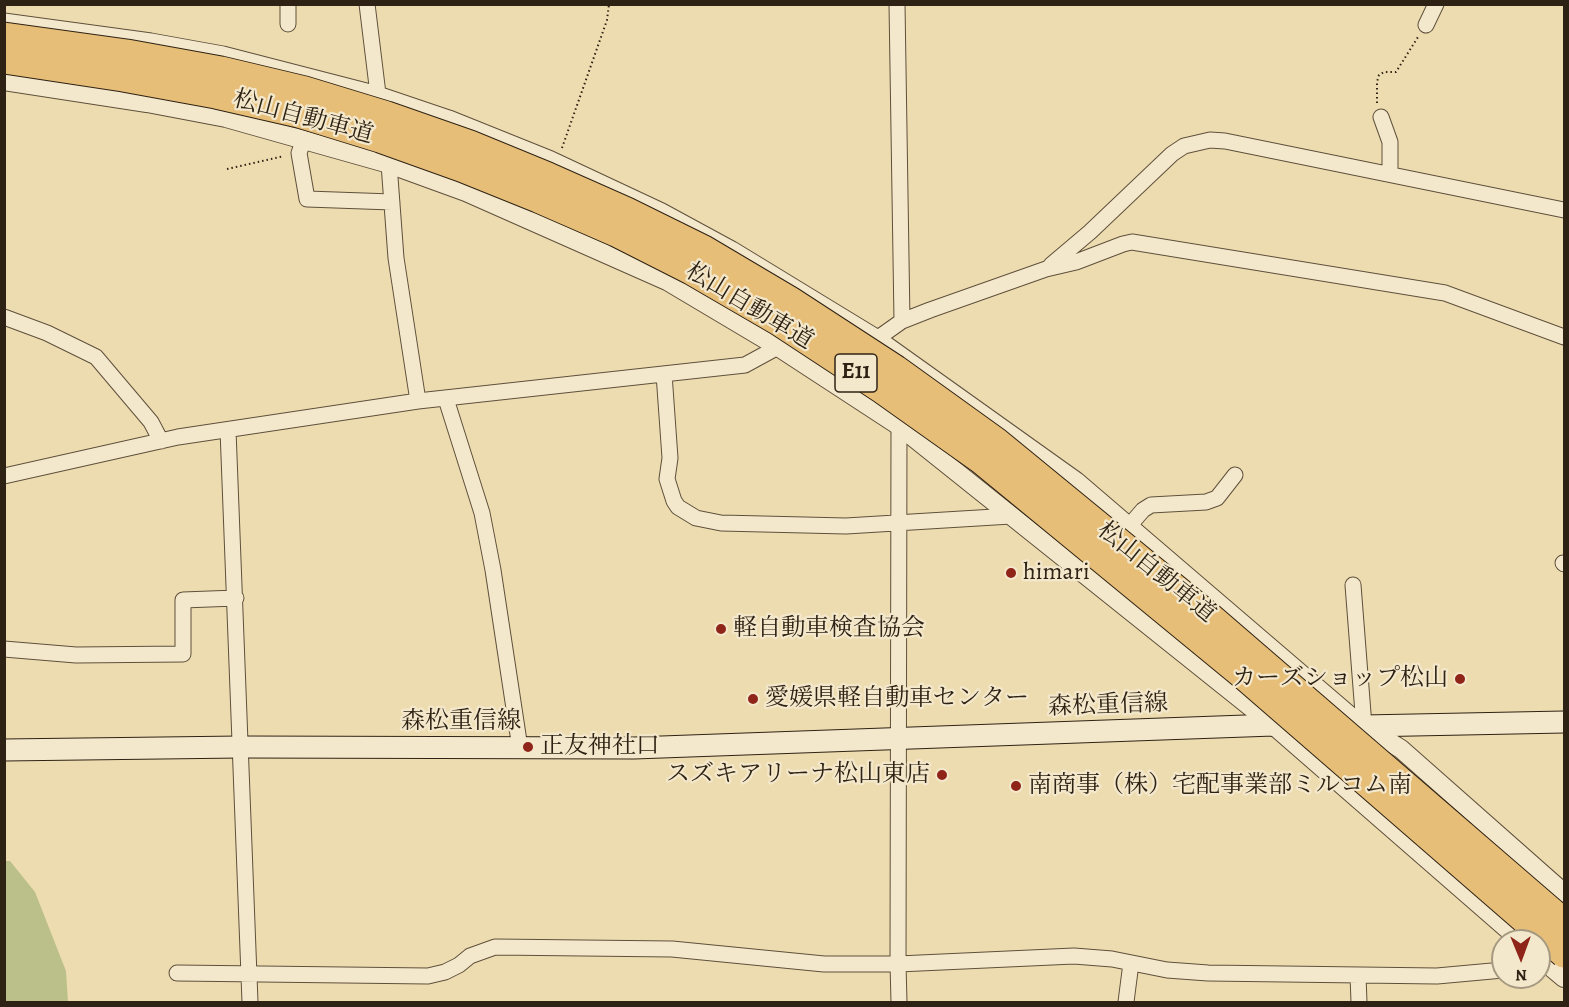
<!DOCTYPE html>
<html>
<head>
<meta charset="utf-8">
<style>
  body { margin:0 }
  #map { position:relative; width:1569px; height:1007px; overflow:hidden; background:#eedcb1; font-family:Alegreya,serif }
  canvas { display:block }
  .frame { position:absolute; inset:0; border:6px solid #2e2214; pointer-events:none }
  .north { position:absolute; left:1491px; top:929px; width:60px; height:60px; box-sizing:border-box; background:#f4e8cc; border:2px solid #a59982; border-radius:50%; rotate:179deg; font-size:16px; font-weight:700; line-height:24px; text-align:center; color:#2e2214 }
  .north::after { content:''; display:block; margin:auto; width:21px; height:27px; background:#8f2418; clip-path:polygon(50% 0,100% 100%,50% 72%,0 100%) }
</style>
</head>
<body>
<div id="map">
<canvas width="1569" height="1007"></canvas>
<div class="frame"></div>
<div class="north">N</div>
</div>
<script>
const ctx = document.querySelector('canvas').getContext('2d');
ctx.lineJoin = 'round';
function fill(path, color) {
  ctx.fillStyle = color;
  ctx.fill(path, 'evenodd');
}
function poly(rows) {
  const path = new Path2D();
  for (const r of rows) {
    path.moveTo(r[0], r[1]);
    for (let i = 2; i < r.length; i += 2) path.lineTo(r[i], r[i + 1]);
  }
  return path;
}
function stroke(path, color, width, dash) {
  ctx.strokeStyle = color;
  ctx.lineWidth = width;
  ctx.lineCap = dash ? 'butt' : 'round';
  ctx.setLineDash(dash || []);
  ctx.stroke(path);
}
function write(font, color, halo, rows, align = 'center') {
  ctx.font = font + ' Alegreya,"Noto Serif JP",serif';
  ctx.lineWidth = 4.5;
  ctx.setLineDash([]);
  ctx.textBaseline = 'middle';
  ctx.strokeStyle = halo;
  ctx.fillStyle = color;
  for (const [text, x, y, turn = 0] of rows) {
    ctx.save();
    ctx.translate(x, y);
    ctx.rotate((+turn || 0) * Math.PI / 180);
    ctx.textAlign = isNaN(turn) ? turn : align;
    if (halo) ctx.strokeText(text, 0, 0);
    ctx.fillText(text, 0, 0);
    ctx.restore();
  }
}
fill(poly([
  [5,861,10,861,35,892,66,971,68,1002,5,1002]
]), '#bbbf89');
const minor = poly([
  [288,4,288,24],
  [367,4,378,94],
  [897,4,902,321],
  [4,21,151,41,223,54,378,94,449,118,551,159,662,211,732,249,878,338,1077,480,1364,726],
  [1426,25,1436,4],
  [1381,117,1390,142,1390,173],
  [304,139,299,153,307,199,392,202],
  [389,164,396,258,418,401],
  [1051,265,1090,232,1172,154,1184,146,1210,140,1225,141,1564,210],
  [4,317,47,333,96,357,151,422,161,441],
  [855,340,878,338,902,321,930,310,1046,269,1076,262,1123,244,1132,242,1445,293,1564,337],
  [664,374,670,458,667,479,674,501,678,507,696,518,721,523,846,526,1011,516],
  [446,399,482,513,493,570,520,748],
  [899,426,898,964,1074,956,1112,959,1167,970,1208,973,1437,976,1503,970],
  [228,430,250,1002],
  [4,476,178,437,418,401,745,365,778,347,786,346],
  [1130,525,1143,510,1151,505,1206,502,1217,498,1235,475],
  [1563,563,1564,564],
  [1353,585,1364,726],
  [4,649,76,655,183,654,183,600,236,598],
  [177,973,428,976,445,972,459,965,470,956,495,947,672,949,824,964,898,964,899,1002],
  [1358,976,1359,1002],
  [1126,1002,1131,963]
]);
const tertiary = poly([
  [4,81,147,103,226,118,389,164,466,192,667,281,778,347,899,426,1273,725,1521,941],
  [1364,726,1401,749,1564,893],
  [1539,957,1564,978]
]);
const secondary = poly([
  [4,750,240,747,634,748,1273,725,1364,726,1564,722]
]);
stroke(minor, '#5e503b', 17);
stroke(tertiary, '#5e503b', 20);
stroke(secondary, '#2e2214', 23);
stroke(poly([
  [1377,103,1377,82,1379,75,1384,72,1396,72,1418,37],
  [562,148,607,20,609,4],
  [227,169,284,156]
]), '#2e2214', 2, [1.5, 3]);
stroke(minor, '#f4e8cc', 15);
stroke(tertiary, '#f4e8cc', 18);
stroke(secondary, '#f4e8cc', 21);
const motorwayBridge = poly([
  [4,36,127,53,221,70,305,90,387,115,470,144,548,176,627,211,704,249,790,300,896,369,996,441,1207,614,1564,922],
  [4,60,123,78,216,95,299,114,380,139,461,168,538,199,616,233,691,271,777,321,882,390,982,461,1246,678,1564,954]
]);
stroke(motorwayBridge, '#2e2214', 29, []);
stroke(motorwayBridge, '#e7be78', 27);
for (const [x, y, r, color] of [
  [1011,573,6,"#8f2418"],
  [721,629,6,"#8f2418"],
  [1460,679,6,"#8f2418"],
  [753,699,6,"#8f2418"],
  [528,747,6,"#8f2418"],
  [942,775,6,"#8f2418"],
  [1016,786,6,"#8f2418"]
]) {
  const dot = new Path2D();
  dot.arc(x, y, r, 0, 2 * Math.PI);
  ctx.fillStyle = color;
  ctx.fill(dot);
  stroke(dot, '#f4e8cc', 2);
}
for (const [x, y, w] of [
  [856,373,42]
]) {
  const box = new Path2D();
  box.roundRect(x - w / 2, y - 19, w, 38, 4.5);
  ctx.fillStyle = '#f4e8cc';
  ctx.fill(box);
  stroke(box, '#2e2214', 1.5);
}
write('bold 22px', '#2e2214', null, [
  ["E11",856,373]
]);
write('24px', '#2e2214', '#f4e8cc', [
  ["松山自動車道",303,118,15],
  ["松山自動車道",749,307,31],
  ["松山自動車道",1156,573,39],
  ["森松重信線",1108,706,-2],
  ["森松重信線",461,722]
]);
write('24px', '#2e2214', '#f4e8cc', [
  ["himari",1023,573],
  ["軽自動車検査協会",733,629],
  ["カーズショップ松山",1448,679,"right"],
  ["愛媛県軽自動車センター",765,699],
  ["正友神社口",540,747],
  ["スズキアリーナ松山東店",930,775,"right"],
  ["南商事（株）宅配事業部ミルコム南",1028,786]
], 'left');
</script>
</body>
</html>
